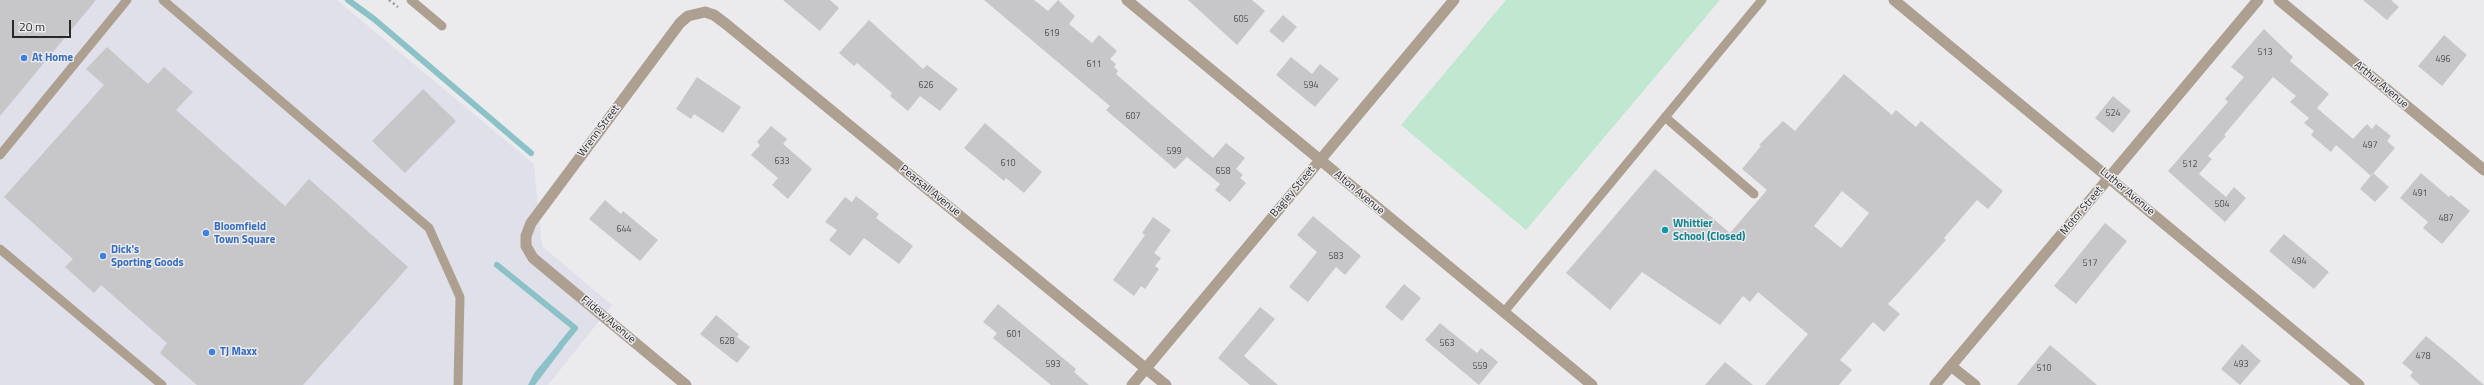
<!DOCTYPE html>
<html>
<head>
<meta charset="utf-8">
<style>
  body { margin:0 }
  #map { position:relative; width:2484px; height:385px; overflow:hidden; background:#ebebee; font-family:"Titillium Web",sans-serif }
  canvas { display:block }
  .scale { position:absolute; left:12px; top:20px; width:59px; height:18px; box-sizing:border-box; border:2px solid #282829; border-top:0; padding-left:5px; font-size:12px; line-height:14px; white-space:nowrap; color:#282829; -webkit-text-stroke:3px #ebebee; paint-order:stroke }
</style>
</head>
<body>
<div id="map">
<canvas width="2484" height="385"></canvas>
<div class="scale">20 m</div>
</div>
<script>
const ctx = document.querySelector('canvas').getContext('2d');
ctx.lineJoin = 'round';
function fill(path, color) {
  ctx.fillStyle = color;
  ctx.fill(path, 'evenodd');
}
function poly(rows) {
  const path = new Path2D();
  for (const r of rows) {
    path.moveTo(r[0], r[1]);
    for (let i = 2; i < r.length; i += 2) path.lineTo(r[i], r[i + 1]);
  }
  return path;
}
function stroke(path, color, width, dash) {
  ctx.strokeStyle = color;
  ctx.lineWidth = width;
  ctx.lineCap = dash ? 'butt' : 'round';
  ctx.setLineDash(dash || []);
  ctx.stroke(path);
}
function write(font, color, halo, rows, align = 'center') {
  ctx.font = font + ' "Titillium Web",sans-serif';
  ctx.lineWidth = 3;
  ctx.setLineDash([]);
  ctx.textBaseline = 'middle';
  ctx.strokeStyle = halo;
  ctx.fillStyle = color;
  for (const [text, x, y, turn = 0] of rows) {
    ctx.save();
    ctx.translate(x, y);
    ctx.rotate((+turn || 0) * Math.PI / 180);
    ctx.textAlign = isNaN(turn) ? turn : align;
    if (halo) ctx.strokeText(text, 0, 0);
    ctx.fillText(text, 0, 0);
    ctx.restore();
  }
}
fill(poly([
  [0,0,337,0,534,164,542,246,612,305,548,385,0,385]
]), '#e0e0eb');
fill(poly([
  [1506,0,1720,0,1526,230,1401,125]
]), '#c0e7cf');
fill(poly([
  [560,342,563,348,535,385,528,385,535,372]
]), '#8ac2c7');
stroke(poly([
  [348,0,374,19,531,153],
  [497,265,575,328,561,345]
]), '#8ac2c7', 6);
fill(poly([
  [0,0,96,0,0,116],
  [783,0,830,0,839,8,820,31],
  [984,0,1034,0,1048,11,1058,0,1075,16,1069,24,1092,43,1099,35,1117,51,1110,59,1116,64,1114,67,1118,71,1116,74,1177,127,1213,158,1226,143,1245,158,1236,169,1243,175,1240,178,1246,183,1230,202,1215,190,1220,184,1187,157,1175,169,1106,110,1110,106],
  [1188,0,1252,0,1265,11,1237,45],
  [2363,0,2391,0,2399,7,2387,20],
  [1283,15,1297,27,1283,43,1269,31],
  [869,20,923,69,927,65,958,89,940,111,920,96,908,111,890,96,892,93,857,63,854,66,839,53],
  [2264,29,2293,57,2290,61,2329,94,2317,108,2353,139,2367,124,2372,129,2376,124,2391,136,2387,141,2395,148,2371,176,2336,145,2331,152,2311,135,2314,131,2304,123,2309,118,2290,102,2296,96,2273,77,2224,135,2226,136,2208,156,2212,159,2199,174,2226,197,2234,187,2246,198,2225,222,2168,171,2228,102,2225,99,2244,77,2231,67],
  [2444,35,2467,55,2442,86,2418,66],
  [107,47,148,84,164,67,193,92,176,110,285,206,309,179,408,267,303,385,197,385,160,353,167,343,101,285,94,293,65,267,73,259,4,197,104,85,86,69],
  [1291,57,1312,74,1320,64,1339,79,1315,107,1276,75],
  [1844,74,1892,115,1896,110,1916,127,1921,121,2003,191,1988,209,1977,200,1944,238,1946,240,1888,304,1900,314,1884,332,1873,322,1840,360,1852,370,1839,385,1765,385,1808,334,1758,292,1750,302,1743,296,1720,325,1642,272,1610,310,1566,273,1655,169,1730,233,1767,190,1742,169,1761,146,1759,145,1783,121,1795,131],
  [1842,191,1869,213,1841,248,1814,226],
  [697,77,741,107,723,133,694,114,691,119,676,109],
  [423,89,456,121,405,173,372,141],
  [2113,96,2131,111,2113,133,2095,118],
  [985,123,1042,172,1024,193,1006,178,1004,181,964,148],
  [771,126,787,139,783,144,812,169,788,199,772,185,778,178,751,155,760,145,757,142],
  [2373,173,2389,187,2375,202,2360,189],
  [2421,173,2449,197,2451,195,2470,211,2442,244,2423,228,2428,222,2400,198],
  [856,196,879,214,876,218,913,246,899,264,864,238,850,256,829,240,837,230,825,222,845,197,852,202],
  [605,200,621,214,623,211,658,240,640,261,589,219],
  [1313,216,1361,256,1345,275,1336,267,1308,302,1289,287,1317,252,1297,235],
  [1153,217,1171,230,1154,253,1161,258,1155,266,1159,269,1145,289,1141,286,1134,296,1113,280,1145,235,1142,233],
  [2105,223,2127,241,2076,304,2054,286],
  [2284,234,2329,272,2314,289,2269,251],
  [1404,284,1421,298,1402,321,1385,307],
  [998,304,1076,369,1074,372,1089,385,1051,385,993,338,997,333,983,322],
  [1260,307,1275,319,1244,356,1278,385,1250,385,1218,358],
  [716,315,739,334,737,337,750,347,737,363,700,334],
  [1440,323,1477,353,1481,348,1498,362,1479,385,1425,340],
  [2426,336,2453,358,2484,385,2420,385,2410,376,2413,372,2402,363],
  [2242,344,2261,361,2240,385,2221,369],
  [2050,345,2062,355,2097,385,2017,385],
  [1725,362,1753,385,1705,385]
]), '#c7c6c9');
stroke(poly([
  [389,0,398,7]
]), '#969698', 2.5, [2, 3]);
stroke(poly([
  [163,0,429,228,460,297,458,385],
  [411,0,442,26],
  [1665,117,1754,194],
  [0,155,127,0],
  [0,249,162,385],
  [1504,312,1762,0]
]), '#ada091', 9);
stroke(poly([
  [1127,0,1592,385],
  [1894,0,2359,385],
  [2279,0,2484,170],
  [1951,366,1975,385],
  [686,385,533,258,526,246,526,236,531,223,680,23,688,16,705,12,714,15,726,24,1166,385],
  [1132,385,1454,0],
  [1935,385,2258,0]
]), '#ada091', 11);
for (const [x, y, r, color] of [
  [24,58,4,"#3f7fe0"],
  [1665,230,4,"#0f9aa8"],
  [206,233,4,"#3f7fe0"],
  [103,256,4,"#3f7fe0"],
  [212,352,4,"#3f7fe0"]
]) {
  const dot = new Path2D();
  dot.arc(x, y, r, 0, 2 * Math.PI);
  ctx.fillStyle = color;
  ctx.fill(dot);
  stroke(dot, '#ebebee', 1.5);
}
write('9px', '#505051', null, [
  ["605",1241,20],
  ["619",1052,34],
  ["513",2265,53],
  ["496",2443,60],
  ["611",1094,65],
  ["626",926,86],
  ["594",1311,86],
  ["524",2113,114],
  ["607",1133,117],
  ["497",2370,146],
  ["599",1174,152],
  ["633",782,162],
  ["610",1008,164],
  ["512",2190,165],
  ["658",1223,172],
  ["491",2420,194],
  ["504",2222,205],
  ["487",2446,219],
  ["644",624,230],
  ["583",1336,257],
  ["494",2299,262],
  ["517",2090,264],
  ["601",1014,335],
  ["628",727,342],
  ["563",1447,344],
  ["478",2423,357],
  ["593",1053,365],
  ["493",2241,365],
  ["559",1480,367],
  ["510",2044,369]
]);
write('bold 11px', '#366cbe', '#ebebee', [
  ["At Home",32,58],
  ["Bloomfield",214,227],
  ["Town Square",214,240],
  ["Dick's",111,250],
  ["Sporting Goods",111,263],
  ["TJ Maxx",220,352]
], 'left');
write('11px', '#282829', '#ebebee', [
  ["Arthur Avenue",2381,85,40],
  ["Wrenn Street",599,131,-53],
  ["Pearsall Avenue",930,191,39],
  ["Bagley Street",1293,192,-50],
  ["Luther Avenue",2127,192,40],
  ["Alton Avenue",1359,193,40],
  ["Motor Street",2082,211,-50],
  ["Fildew Avenue",608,320,40]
]);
write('bold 11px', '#0d838f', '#ebebee', [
  ["Whittier",1673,224],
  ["School (Closed)",1673,237]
], 'left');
</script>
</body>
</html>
